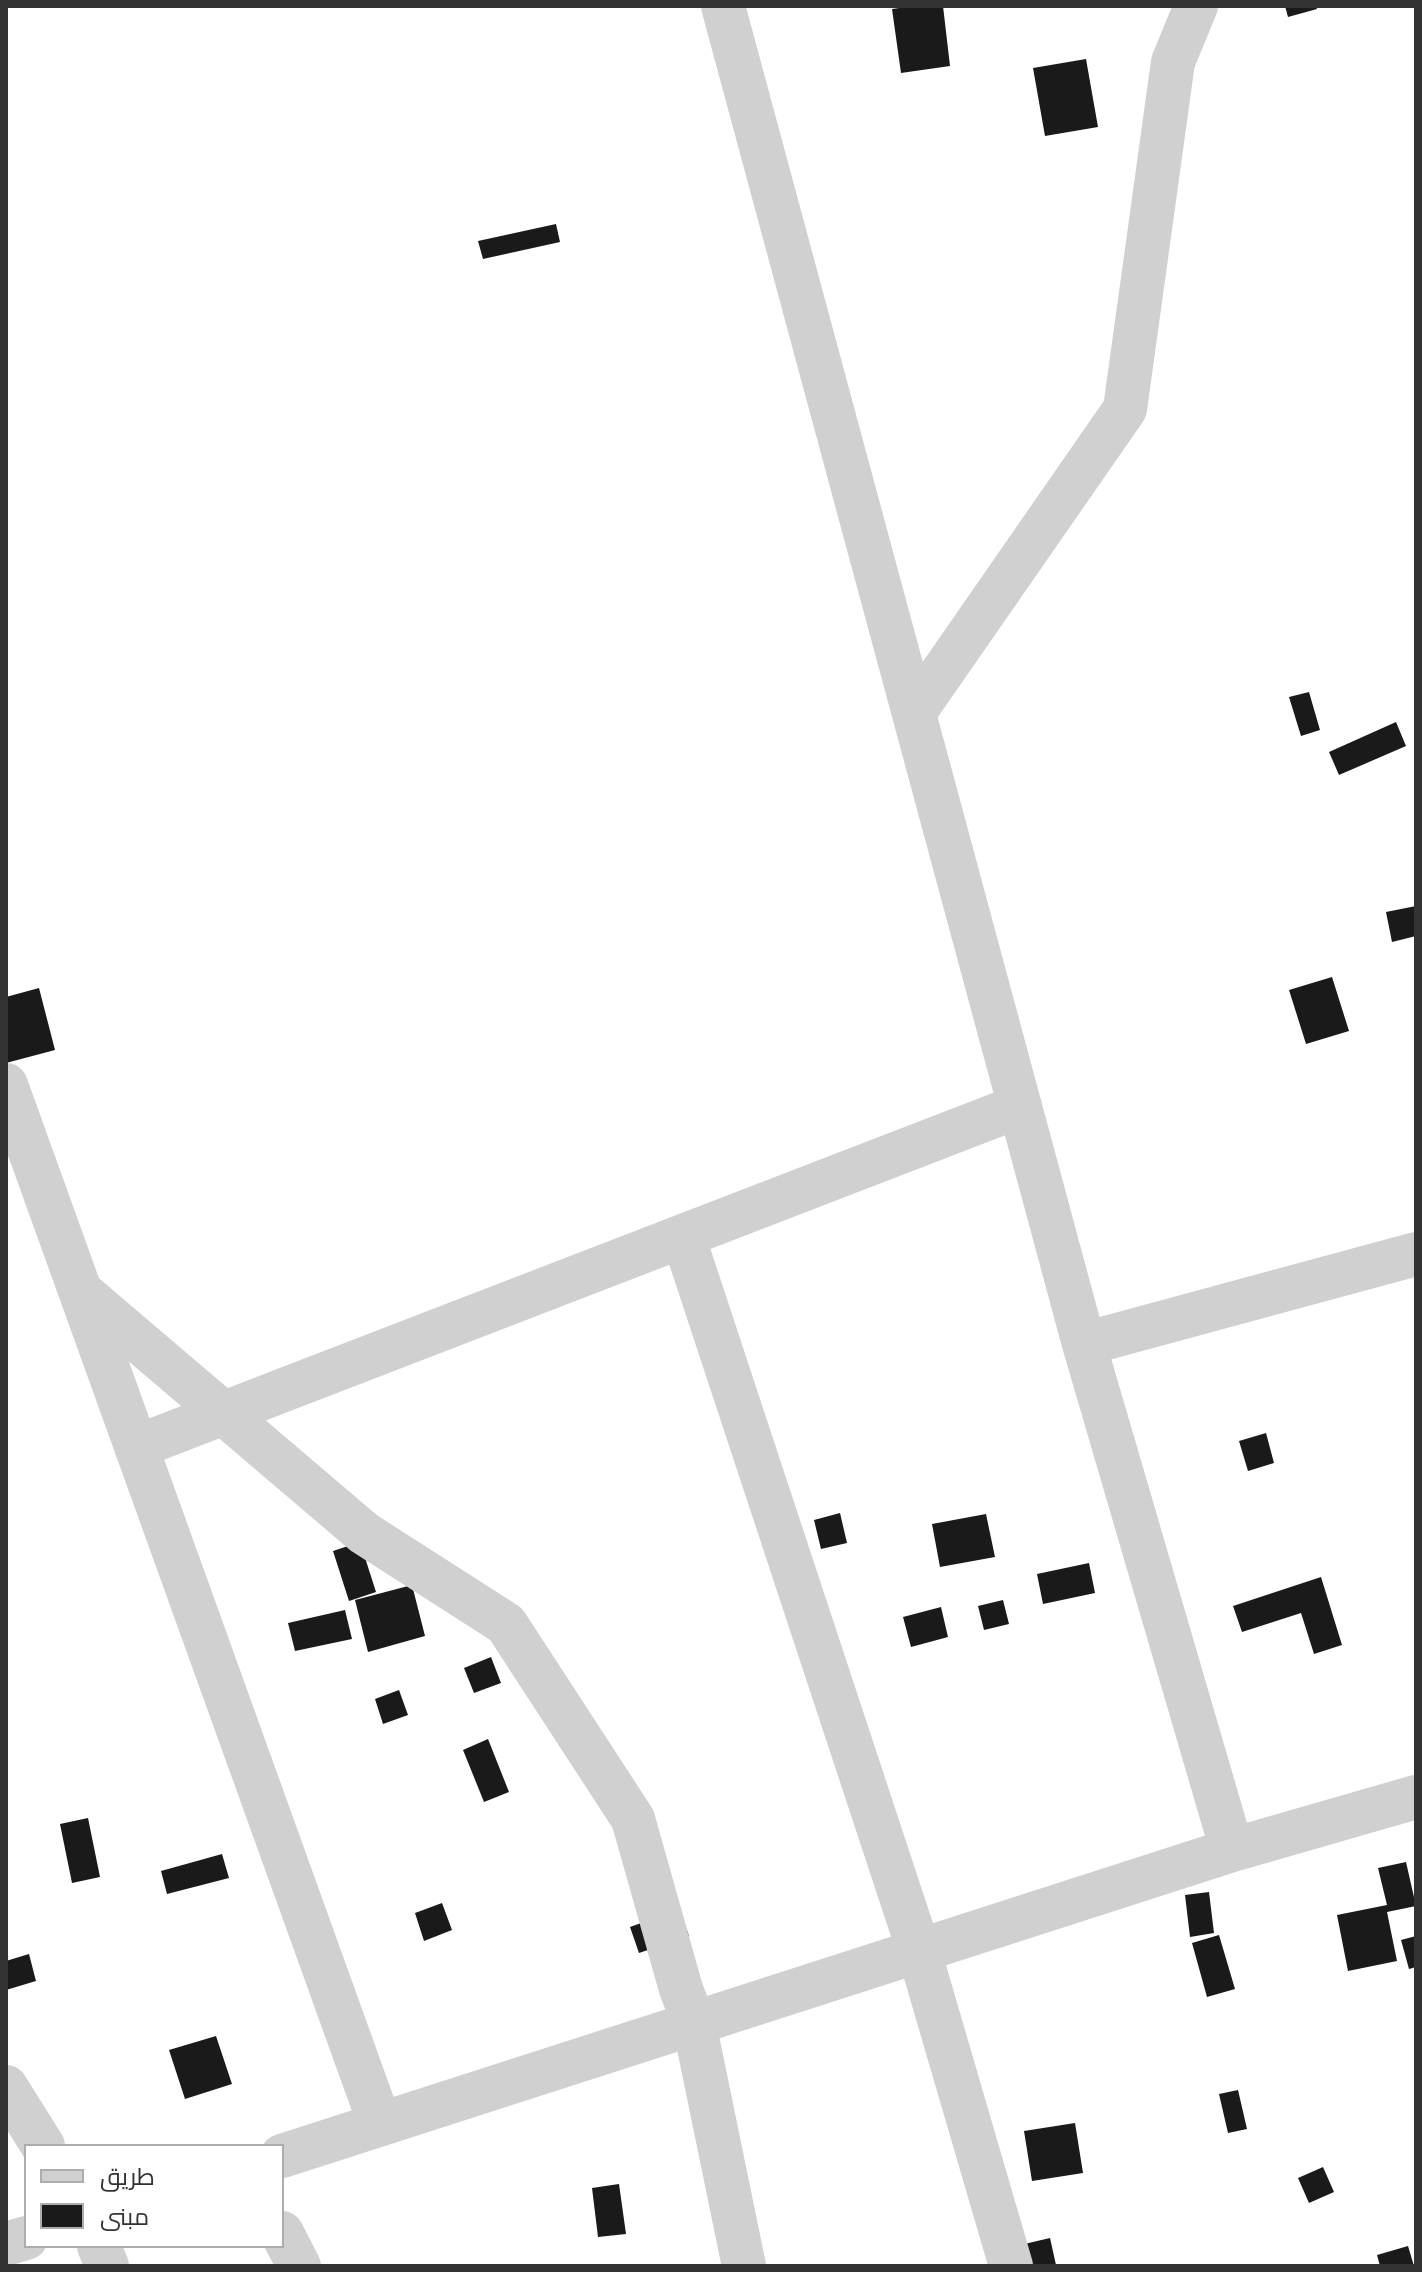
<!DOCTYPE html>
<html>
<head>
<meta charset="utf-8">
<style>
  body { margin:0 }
  #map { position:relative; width:1422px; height:2272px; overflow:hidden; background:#fff; font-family:"Fira Sans",Cairo,sans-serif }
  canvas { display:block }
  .frame { position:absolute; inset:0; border:8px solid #333; pointer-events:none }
  .legend { position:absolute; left:24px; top:2144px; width:260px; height:104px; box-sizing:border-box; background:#fff; border:2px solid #adadad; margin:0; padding:10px 14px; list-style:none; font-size:24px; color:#333 }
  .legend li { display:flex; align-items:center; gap:16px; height:40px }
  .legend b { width:40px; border:2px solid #adadad }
</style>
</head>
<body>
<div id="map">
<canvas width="1422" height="2272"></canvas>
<div class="frame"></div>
<ul class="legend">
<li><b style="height:10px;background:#d0d0d0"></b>طريق</li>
<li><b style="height:22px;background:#1a1a1a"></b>مبنى</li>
</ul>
</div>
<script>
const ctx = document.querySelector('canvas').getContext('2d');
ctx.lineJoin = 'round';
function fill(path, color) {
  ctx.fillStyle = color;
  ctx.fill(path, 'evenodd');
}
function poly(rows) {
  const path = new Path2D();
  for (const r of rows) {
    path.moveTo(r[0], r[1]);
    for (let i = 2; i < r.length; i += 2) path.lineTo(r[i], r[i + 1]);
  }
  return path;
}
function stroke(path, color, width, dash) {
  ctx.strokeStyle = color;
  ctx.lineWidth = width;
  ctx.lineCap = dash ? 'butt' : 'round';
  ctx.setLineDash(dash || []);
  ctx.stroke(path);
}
fill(poly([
  [913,6,943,6,950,66,901,73,892,9],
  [1285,6,1316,6,1317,9,1288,17],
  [1086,59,1098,127,1045,136,1033,68],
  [556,224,560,242,483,259,478,241],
  [1309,692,1320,730,1301,736,1289,697],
  [1396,722,1406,746,1339,775,1329,752],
  [1416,906,1416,936,1392,942,1386,912],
  [1332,977,1349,1031,1306,1044,1289,990],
  [39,988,55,1050,6,1063,6,997],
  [1266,1433,1274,1463,1248,1471,1239,1441],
  [840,1513,847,1543,821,1549,814,1520],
  [986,1514,995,1557,940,1567,932,1524],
  [360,1542,376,1592,349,1601,333,1551],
  [1089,1563,1095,1593,1043,1604,1037,1574],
  [1321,1577,1342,1645,1314,1654,1301,1613,1242,1632,1233,1606],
  [412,1585,425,1636,368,1652,355,1600],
  [1003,1600,1009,1624,984,1630,978,1606],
  [941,1607,948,1637,911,1647,903,1617],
  [345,1610,352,1639,295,1651,288,1623],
  [491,1657,501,1683,474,1693,464,1668],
  [399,1690,408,1715,383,1724,375,1699],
  [488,1739,509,1792,484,1802,463,1750],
  [88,1818,100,1877,72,1883,60,1824],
  [222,1854,229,1878,167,1894,161,1871],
  [1406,1862,1416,1906,1387,1912,1397,1961,1348,1971,1337,1915,1387,1905,1378,1868],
  [1209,1892,1214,1933,1190,1937,1185,1895],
  [442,1903,452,1930,424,1941,415,1913],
  [680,1909,689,1936,639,1953,630,1927],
  [1219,1935,1235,1989,1207,1997,1192,1943],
  [1416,1936,1416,1967,1409,1969,1401,1940],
  [29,1954,36,1981,6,1990,6,1961],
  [216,2036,232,2084,185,2099,169,2050],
  [1238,2090,1247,2129,1228,2133,1219,2094],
  [1075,2123,1083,2173,1032,2181,1024,2131],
  [1323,2167,1334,2192,1309,2203,1298,2178],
  [619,2184,626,2234,598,2237,592,2188],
  [1050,2238,1056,2265,1024,2266,1020,2245],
  [1408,2246,1414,2266,1380,2266,1377,2255]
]), '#1a1a1a');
stroke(poly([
  [723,6,1084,1344,1232,1850],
  [914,713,1125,409,1173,62,1196,6],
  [6,1085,380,2124],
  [683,1236,919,1951,1011,2266],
  [80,1291,364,1533,506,1624,633,1819,681,1989,694,2023,744,2266],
  [1084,1344,1416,1254],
  [136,1447,1020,1106],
  [6,2087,43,2146],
  [282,2156,1232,1850,1416,1797],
  [282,2233,299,2266],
  [6,2244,26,2238],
  [99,2246,107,2266]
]), '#d0d0d0', 44);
</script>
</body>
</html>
